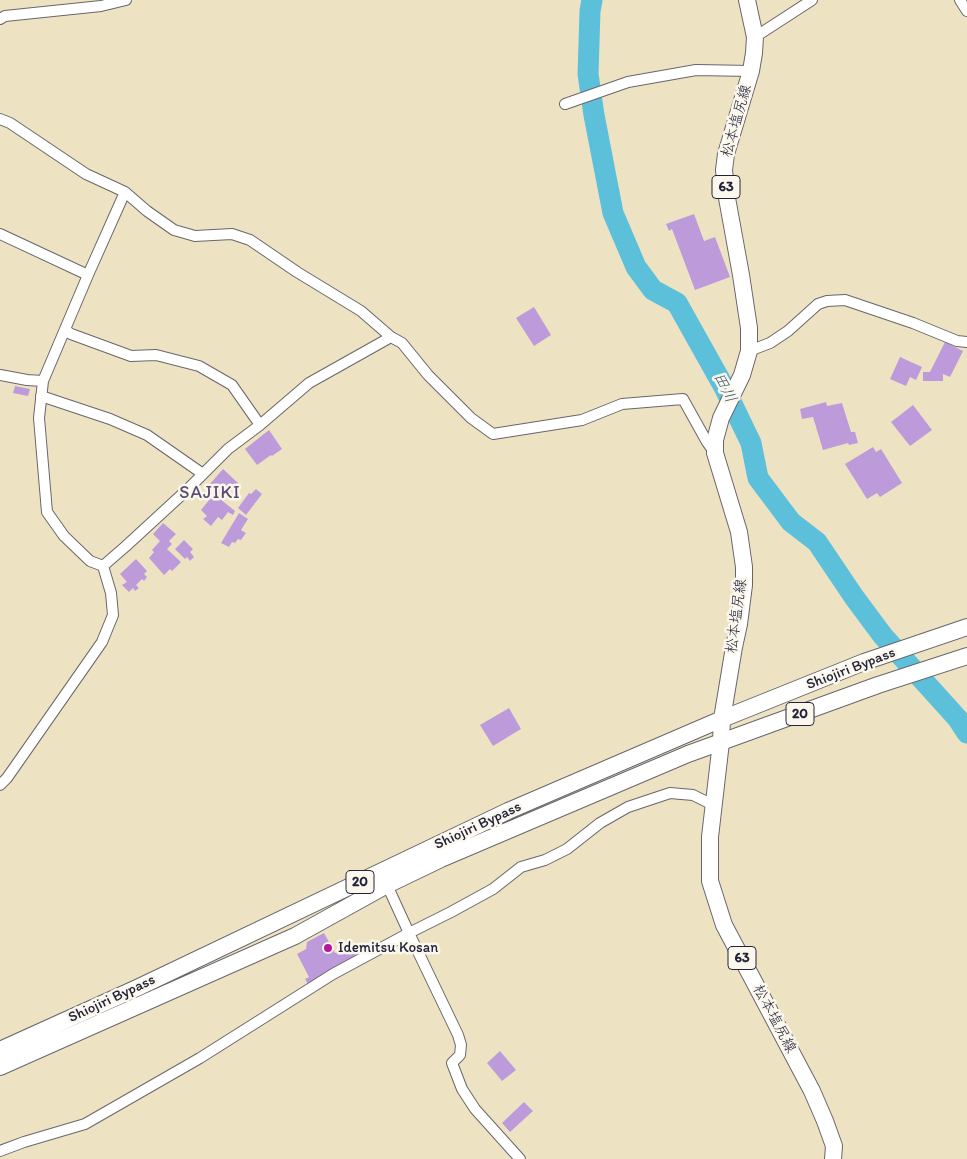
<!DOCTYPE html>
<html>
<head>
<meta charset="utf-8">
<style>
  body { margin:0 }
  canvas { display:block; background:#ede3c3 }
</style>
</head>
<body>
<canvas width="967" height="1159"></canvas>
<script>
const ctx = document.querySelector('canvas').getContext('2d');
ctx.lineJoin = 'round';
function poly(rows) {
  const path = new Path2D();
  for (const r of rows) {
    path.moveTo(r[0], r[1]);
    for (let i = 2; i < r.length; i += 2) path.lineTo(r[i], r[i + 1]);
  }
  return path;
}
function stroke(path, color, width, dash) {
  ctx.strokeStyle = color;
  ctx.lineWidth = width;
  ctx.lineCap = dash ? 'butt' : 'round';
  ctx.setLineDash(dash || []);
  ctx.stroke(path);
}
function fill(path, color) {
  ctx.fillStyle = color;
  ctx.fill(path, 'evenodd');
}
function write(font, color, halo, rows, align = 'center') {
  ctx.font = font + ' Itim,"Klee One",sans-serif';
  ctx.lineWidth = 5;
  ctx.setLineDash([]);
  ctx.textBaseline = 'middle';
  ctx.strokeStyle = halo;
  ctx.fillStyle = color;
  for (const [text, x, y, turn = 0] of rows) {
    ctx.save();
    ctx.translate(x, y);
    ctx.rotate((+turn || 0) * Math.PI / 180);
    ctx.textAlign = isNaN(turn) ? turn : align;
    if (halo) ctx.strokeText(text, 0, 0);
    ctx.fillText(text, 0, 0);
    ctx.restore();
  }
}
stroke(poly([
  [592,0,590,11,588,74,594,115,613,213,636,267,653,290,677,303,724,387,751,443,758,478,791,522,817,542,854,597,883,636,958,719,967,733]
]), '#5dc0db', 21);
fill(poly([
  [694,214,704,241,715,237,730,277,695,290,672,229,669,231,666,224],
  [534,307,551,335,534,346,516,318],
  [945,342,963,351,950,377,943,374,943,381,923,381,923,372,930,372],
  [900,357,922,367,916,380,910,377,906,386,890,379],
  [15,386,30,389,28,396,13,393],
  [826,402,827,406,842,403,851,432,855,432,858,443,849,445,848,443,823,450,813,417,802,419,800,409],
  [913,405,932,430,910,446,891,422],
  [269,430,282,449,272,456,271,455,257,465,245,449],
  [873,447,876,452,881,449,902,483,880,497,877,493,867,499,845,464],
  [223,469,238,483,224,499,209,485],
  [256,489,262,494,246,515,238,508,249,493,251,494],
  [214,494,235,511,233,515,228,512,222,520,218,517,211,526,203,519,207,516,201,510],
  [239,513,248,519,241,530,246,533,241,540,238,539,235,543,232,542,229,547,221,543],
  [163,523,176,534,169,541,172,544,167,549,181,562,172,571,170,569,164,575,149,558,154,552,152,550,160,541,153,534],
  [184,540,193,549,190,552,194,557,190,561,187,557,185,559,175,549],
  [136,559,147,571,144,574,147,577,144,581,142,579,136,585,139,588,135,591,133,588,129,592,122,585,127,582,120,574],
  [509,708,521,729,493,746,480,725],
  [324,933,335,953,357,942,364,956,308,984,305,979,309,977,297,954,306,949,307,942],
  [500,1051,516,1070,502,1081,487,1063],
  [524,1102,533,1111,510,1132,502,1123]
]), '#bd9bdb');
const minor = poly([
  [960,0,967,11],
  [0,19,5,16,101,6,126,0],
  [755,37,812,0],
  [565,104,628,82,696,70,751,71],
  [0,119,10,123,86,174,125,192,147,211,174,230,195,236,232,234,250,240,297,272,361,311,391,337,402,343,428,375,471,418,493,434,582,420,622,404,683,399,707,442,714,452],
  [0,234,88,275],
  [65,330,71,334,131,356,156,355,199,366,232,385,260,425],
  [749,351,770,343,788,331,818,304,827,301,845,300,913,323,957,341,967,342],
  [0,375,27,380,43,381],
  [41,396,110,419,147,435,203,474],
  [103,566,90,561,64,536,47,512,39,418,43,381,88,275,125,192],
  [103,566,126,546,188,489,228,449,260,425,309,383,391,337],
  [0,785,7,778,102,642,113,615,111,593,103,566],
  [0,1151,24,1142,85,1124,200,1058,333,974,409,933,387,885],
  [520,1159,475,1109,462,1089,452,1063,460,1055,461,1045,458,1035,409,933,451,912,493,889,521,867,545,860,567,849,600,823,628,807,670,793,693,795,715,806]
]);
const primary = poly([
  [747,0,755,37,754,53,751,71,726,154,724,170,727,198,741,275,749,328,749,351,742,375,721,418,715,440,715,453,739,532,744,567,744,585,739,624,734,647,722,719,721,742,710,837,710,881,724,925,812,1091,825,1121,834,1146,833,1159]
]);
const trunk = poly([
  [0,1050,137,988,508,811,722,719,864,662,967,627],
  [0,1067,295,936,387,885,441,859,688,754,878,685,967,656]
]);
stroke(minor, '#69666b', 12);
stroke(primary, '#69666b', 18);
stroke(trunk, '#69666b', 18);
stroke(minor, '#fff', 10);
stroke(primary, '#fff', 16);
stroke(trunk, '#fff', 16);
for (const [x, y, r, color] of [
  [328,948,5,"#b5179e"]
]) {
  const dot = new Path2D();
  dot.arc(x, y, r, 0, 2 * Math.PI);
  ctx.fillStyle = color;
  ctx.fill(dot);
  stroke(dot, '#fbf7ec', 2);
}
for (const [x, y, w] of [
  [726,187,28],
  [800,714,28],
  [360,882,28],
  [742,958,28]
]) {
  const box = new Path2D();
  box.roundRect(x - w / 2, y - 11.5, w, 23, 4);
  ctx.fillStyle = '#fbf7ec';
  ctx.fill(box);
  stroke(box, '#22223b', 1);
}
write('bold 14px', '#22223b', null, [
  ["63",726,187],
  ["20",800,714],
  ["20",360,882],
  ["63",742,958]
]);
write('15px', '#22223b', '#fbf7ec', [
  ["松本塩尻線",737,121,-74],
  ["松本塩尻線",737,616,-82],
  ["Shiojiri Bypass",851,669,-21],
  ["Shiojiri Bypass",478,826,-25],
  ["Shiojiri Bypass",112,999,-25],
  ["松本塩尻線",774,1019,62]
]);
write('15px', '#22223b', '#fbf7ec', [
  ["Idemitsu Kosan",338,948]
], 'left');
write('italic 16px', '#375973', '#fbf7ec', [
  ["田川",724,388,63]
]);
ctx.letterSpacing = '1px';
write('18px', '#584c73', '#fbf7ec', [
  ["SAJIKI",210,493]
]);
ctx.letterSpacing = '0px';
</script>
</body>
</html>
